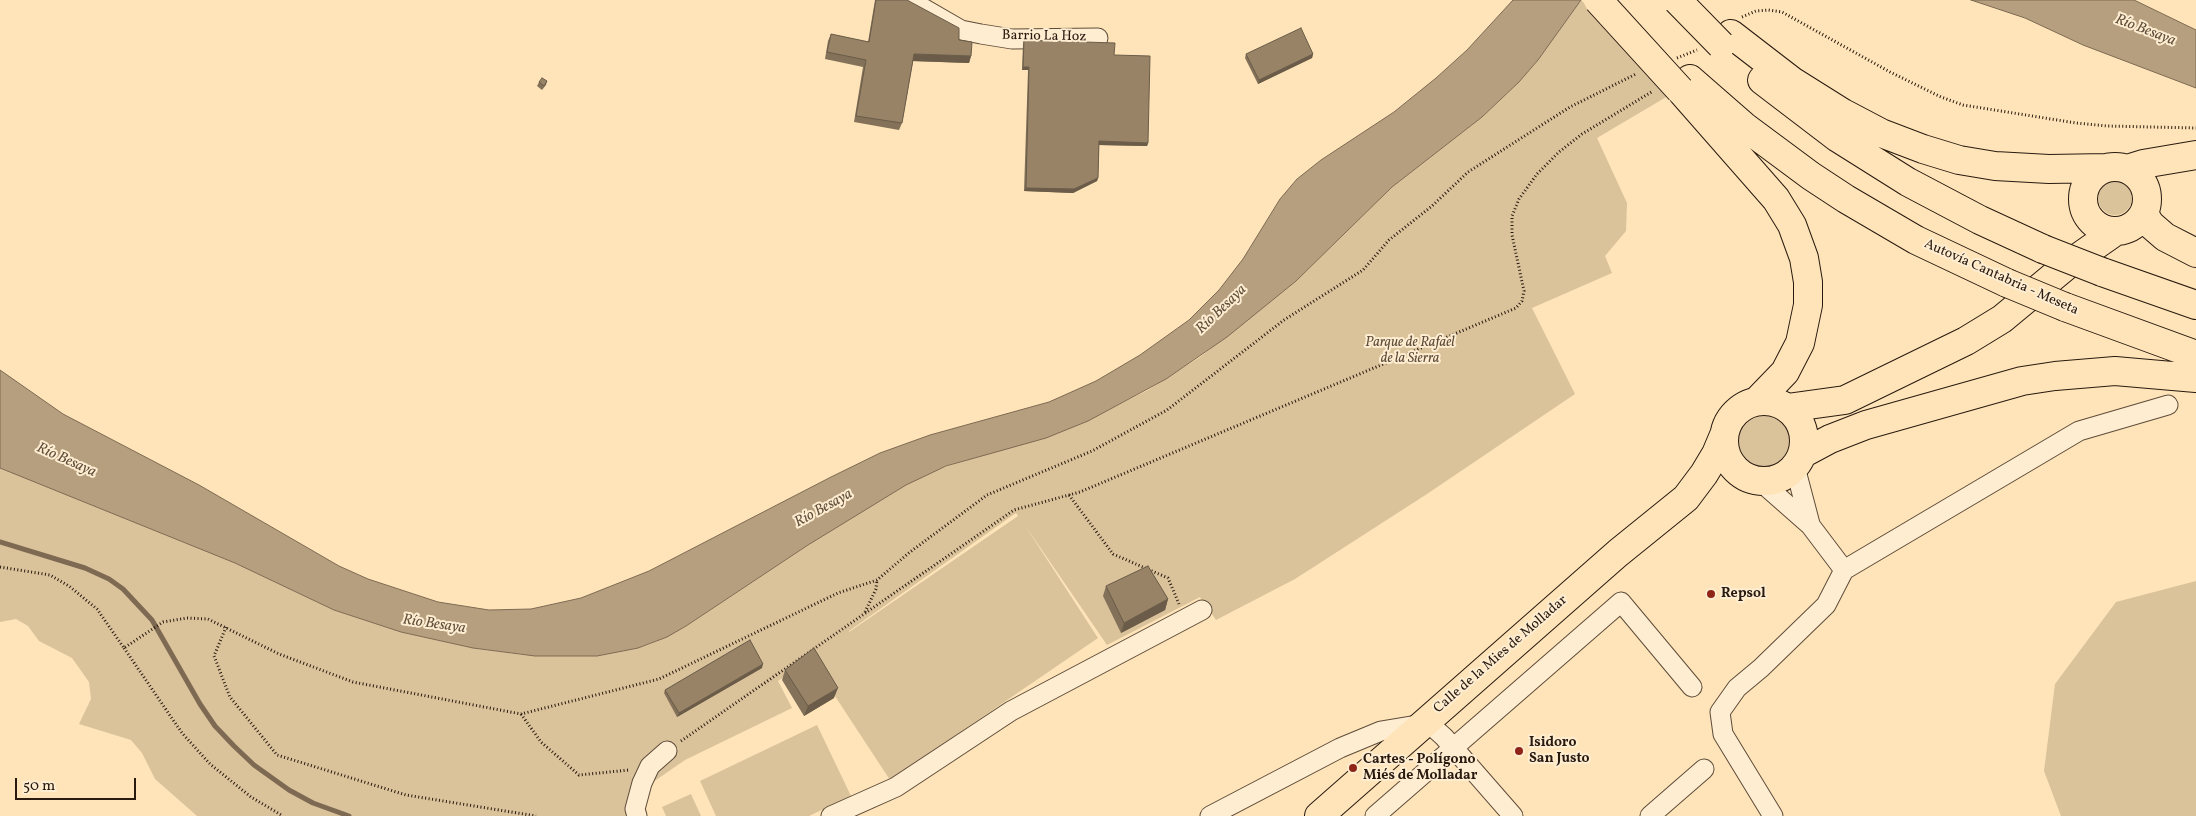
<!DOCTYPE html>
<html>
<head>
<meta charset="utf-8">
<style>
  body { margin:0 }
  #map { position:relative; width:2196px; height:816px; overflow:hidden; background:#fee4b8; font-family:Vollkorn,serif }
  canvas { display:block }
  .scale { position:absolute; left:15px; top:778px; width:121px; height:22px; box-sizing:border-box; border:2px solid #291a10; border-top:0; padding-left:6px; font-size:15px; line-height:18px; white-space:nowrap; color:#291a10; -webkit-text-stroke:4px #feedd1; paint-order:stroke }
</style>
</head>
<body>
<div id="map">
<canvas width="2196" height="816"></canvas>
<div class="scale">50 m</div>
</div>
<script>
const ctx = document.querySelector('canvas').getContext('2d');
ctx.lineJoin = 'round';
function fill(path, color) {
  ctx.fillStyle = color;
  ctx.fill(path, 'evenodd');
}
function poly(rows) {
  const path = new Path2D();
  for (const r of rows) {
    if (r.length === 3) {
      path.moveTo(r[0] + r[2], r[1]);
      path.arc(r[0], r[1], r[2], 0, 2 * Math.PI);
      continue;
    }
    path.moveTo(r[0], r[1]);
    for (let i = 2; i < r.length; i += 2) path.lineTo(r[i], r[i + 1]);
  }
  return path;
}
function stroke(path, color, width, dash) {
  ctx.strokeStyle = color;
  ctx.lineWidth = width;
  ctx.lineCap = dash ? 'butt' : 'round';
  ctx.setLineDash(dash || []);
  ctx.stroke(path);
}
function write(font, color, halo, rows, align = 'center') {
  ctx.font = font + ' Vollkorn,serif';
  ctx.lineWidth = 4;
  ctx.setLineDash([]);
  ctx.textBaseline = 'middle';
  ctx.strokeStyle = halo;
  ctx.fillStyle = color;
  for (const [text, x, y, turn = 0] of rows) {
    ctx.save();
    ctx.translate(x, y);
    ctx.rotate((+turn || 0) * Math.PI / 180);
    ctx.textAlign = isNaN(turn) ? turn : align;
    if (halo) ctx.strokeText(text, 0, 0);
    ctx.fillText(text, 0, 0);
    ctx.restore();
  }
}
fill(poly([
  [1581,0,1673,93,1597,138,1627,203,1626,231,1605,256,1612,273,1532,308,1575,394,1427,494,1295,579,1216,620,1200,597,1107,645,1024,524,1098,638,890,780,810,658,778,681,792,708,685,760,627,800,631,816,197,816,155,779,142,753,131,740,79,724,91,699,89,682,72,658,39,641,28,626,16,619,0,622,0,468,235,563,334,610,401,632,473,648,524,655,597,656,648,645,686,626,837,526,916,479,936,470,1078,425,1148,390,1200,357,1296,281,1392,187,1482,117,1519,82,1538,60],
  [1016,513,1018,516,849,632,849,631],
  [2115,198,17],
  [1765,443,27],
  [2196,581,2196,816,2061,816,2044,771,2055,684,2116,602],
  [817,725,851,796,809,816,716,816,700,781],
  [691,794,701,816,666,816,662,807]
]), '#dac29b');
const water = poly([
  [1513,0,1581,0,1538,60,1519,82,1482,117,1392,187,1296,281,1227,337,1166,379,1088,421,1046,438,946,466,906,485,808,545,686,626,667,637,638,648,597,656,535,656,473,648,401,632,334,610,235,563,0,468,0,370,63,414,199,485,339,566,368,579,438,602,489,610,531,609,581,598,649,571,831,477,880,453,930,435,1049,402,1096,381,1140,355,1189,320,1219,290,1243,259,1280,199,1297,179,1321,160,1394,112,1436,78,1467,50,1513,0],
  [1971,0,2134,0,2196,30,2196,88,2083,45,2025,18,1971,0]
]);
fill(water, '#b69f7f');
stroke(water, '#7e6a53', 1);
stroke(poly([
  [0,542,85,568,109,579,123,589,152,620,200,704,215,726,234,746,254,765,289,790,313,803,349,816]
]), '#7e6a53', 5);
const street = poly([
  [909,0,961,30,981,34,1012,39,1098,38],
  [1795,467,1810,524],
  [1760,481,1810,525,1844,570,1826,605,1761,668,1737,688,1720,712,1723,734,1773,816],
  [1844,570,2079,431,2168,405],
  [637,816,635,809,642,783,650,766,667,751],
  [831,816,896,787,1011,711,1202,610],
  [1210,816,1340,748,1381,731,1423,724,1434,728,1444,737,1513,816],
  [1375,816,1621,602,1692,687],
  [1650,816,1704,769]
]);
const highway = poly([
  [1731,34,1792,81,1843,113,1881,133,1923,149,1959,160,1995,166,2049,169,2106,168],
  [1690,79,1745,127,1811,176,1846,199,1916,240,2007,283],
  [1762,80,1838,138,1908,182,1980,220,2043,249],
  [1683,93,1776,199,1792,225,1804,258,1808,282,1808,305,1800,343,1785,372,1757,401],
  [2115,199,32],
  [2127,169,2143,164,2196,155],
  [2144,214,2150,224,2165,237,2196,253],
  [2102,272,2196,305],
  [2065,307,2196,355],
  [1764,441,40],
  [1787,408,1845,400,1966,341,2002,319,2066,266,2116,231],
  [1802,454,1830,439,1866,425,2022,381,2055,376,2115,371,2196,378],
  [1319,816,1618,553,1686,498,1704,474,1716,454,1724,435]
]);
stroke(street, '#5e4c3a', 21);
stroke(highway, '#291a10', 30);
stroke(poly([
  [1742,17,1756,11,1768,10,1782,12,1890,72,1941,97,1963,105,2076,123,2107,126,2196,128],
  [1677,58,1697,50],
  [1069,495,1113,554,1168,578,1179,604],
  [0,567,50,575,69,586,97,609,124,648,163,622,187,618,208,619,279,654,353,682,521,714,659,679,838,593,877,580,910,552,987,495,1092,451,1167,410,1284,320,1363,270,1389,240,1432,206,1468,172,1570,107,1636,74],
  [865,612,876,589,877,580],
  [226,627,214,656,230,697,277,755,406,795,536,816],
  [124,648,182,733,210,764,251,797,283,816],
  [521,714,541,742,579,775,629,770],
  [681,741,1014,510,1080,492,1516,308,1522,301,1524,291,1512,235,1512,216,1519,199,1537,174,1559,152,1582,134,1653,91]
]), '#291a10', 3, [1, 2.5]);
stroke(street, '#feedd1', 19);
stroke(highway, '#fee4b8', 28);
const highwayBridge = poly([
  [1598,0,1680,90],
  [1677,0,1721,45],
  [2043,249,2102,272],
  [2007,283,2065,307]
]);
stroke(highwayBridge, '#291a10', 30, []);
stroke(highwayBridge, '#fee4b8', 28);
fill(poly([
  [875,0,907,0,959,40,971,56,969,63,913,61,902,123,899,130,854,122,863,67,825,59,828,41,831,34,868,42],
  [1024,40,1114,55,1148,143,1147,146,1099,145,1098,178,1097,181,1073,193,1024,191,1028,70,1022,70,1023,44],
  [1246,54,1313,54,1312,58,1258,84,1245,58],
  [547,81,546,85,542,90,537,86,539,82],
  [1106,586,1168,599,1165,610,1121,633,1103,596],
  [762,668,677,717,664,693,665,690],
  [785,670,834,698,804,716,782,680]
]), '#837159');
fill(poly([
  [914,54,971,56,969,63,911,61],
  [1313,54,1312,58,1258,84,1259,80],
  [1023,67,1029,67,1028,70,1022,70],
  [1099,141,1148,143,1147,146,1098,145],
  [1098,178,1097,181,1073,193,1024,191,1026,188],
  [1168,599,1165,610,1121,633,1124,623],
  [763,664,762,668,677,717,679,713],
  [838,688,834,698,804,716,808,706]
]), '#6a5c48');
const building = poly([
  [876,0,907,0,959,28,959,40,972,42,971,56,914,54,902,123,856,116,866,60,827,52,831,34,869,42,876,0],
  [1301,28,1313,54,1259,80,1246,54,1301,28],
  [1024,40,1115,43,1114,55,1150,56,1148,143,1099,141,1098,178,1074,189,1026,188,1029,67,1023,67,1024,40],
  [542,78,547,81,544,86,539,82,542,78],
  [1148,566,1168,599,1124,623,1106,586,1148,566],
  [750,640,763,664,679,713,665,690,750,640],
  [814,648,838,688,808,706,785,670,814,648]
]);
fill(building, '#988367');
stroke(building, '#6a5c48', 1);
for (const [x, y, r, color] of [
  [1711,594,5,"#8f2418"],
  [1519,751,5,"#8f2418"],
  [1353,768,5,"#8f2418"]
]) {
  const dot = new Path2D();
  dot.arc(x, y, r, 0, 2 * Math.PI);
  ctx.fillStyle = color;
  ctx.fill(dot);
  stroke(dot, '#feedd1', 2);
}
write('14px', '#291a10', '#feedd1', [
  ["Barrio La Hoz",1044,37,1],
  ["Autovía Cantabria - Meseta",2001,278,24],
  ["Calle de la Mies de Molladar",1501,655,-41]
]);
write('italic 14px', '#5e4c3a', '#feedd1', [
  ["Parque de Rafael",1410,343],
  ["de la Sierra",1410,359]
]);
write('bold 14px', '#291a10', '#feedd1', [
  ["Repsol",1721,594],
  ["Isidoro",1529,743],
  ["San Justo",1529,759],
  ["Cartes - Polígono",1363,760],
  ["Miés de Molladar",1363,776]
], 'left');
write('italic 15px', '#614f3c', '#feedd1', [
  ["Río Besaya",2145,31,21],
  ["Río Besaya",1222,310,-44],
  ["Río Besaya",66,461,24],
  ["Río Besaya",824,509,-29],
  ["Río Besaya",434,625,8]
]);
</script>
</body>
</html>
